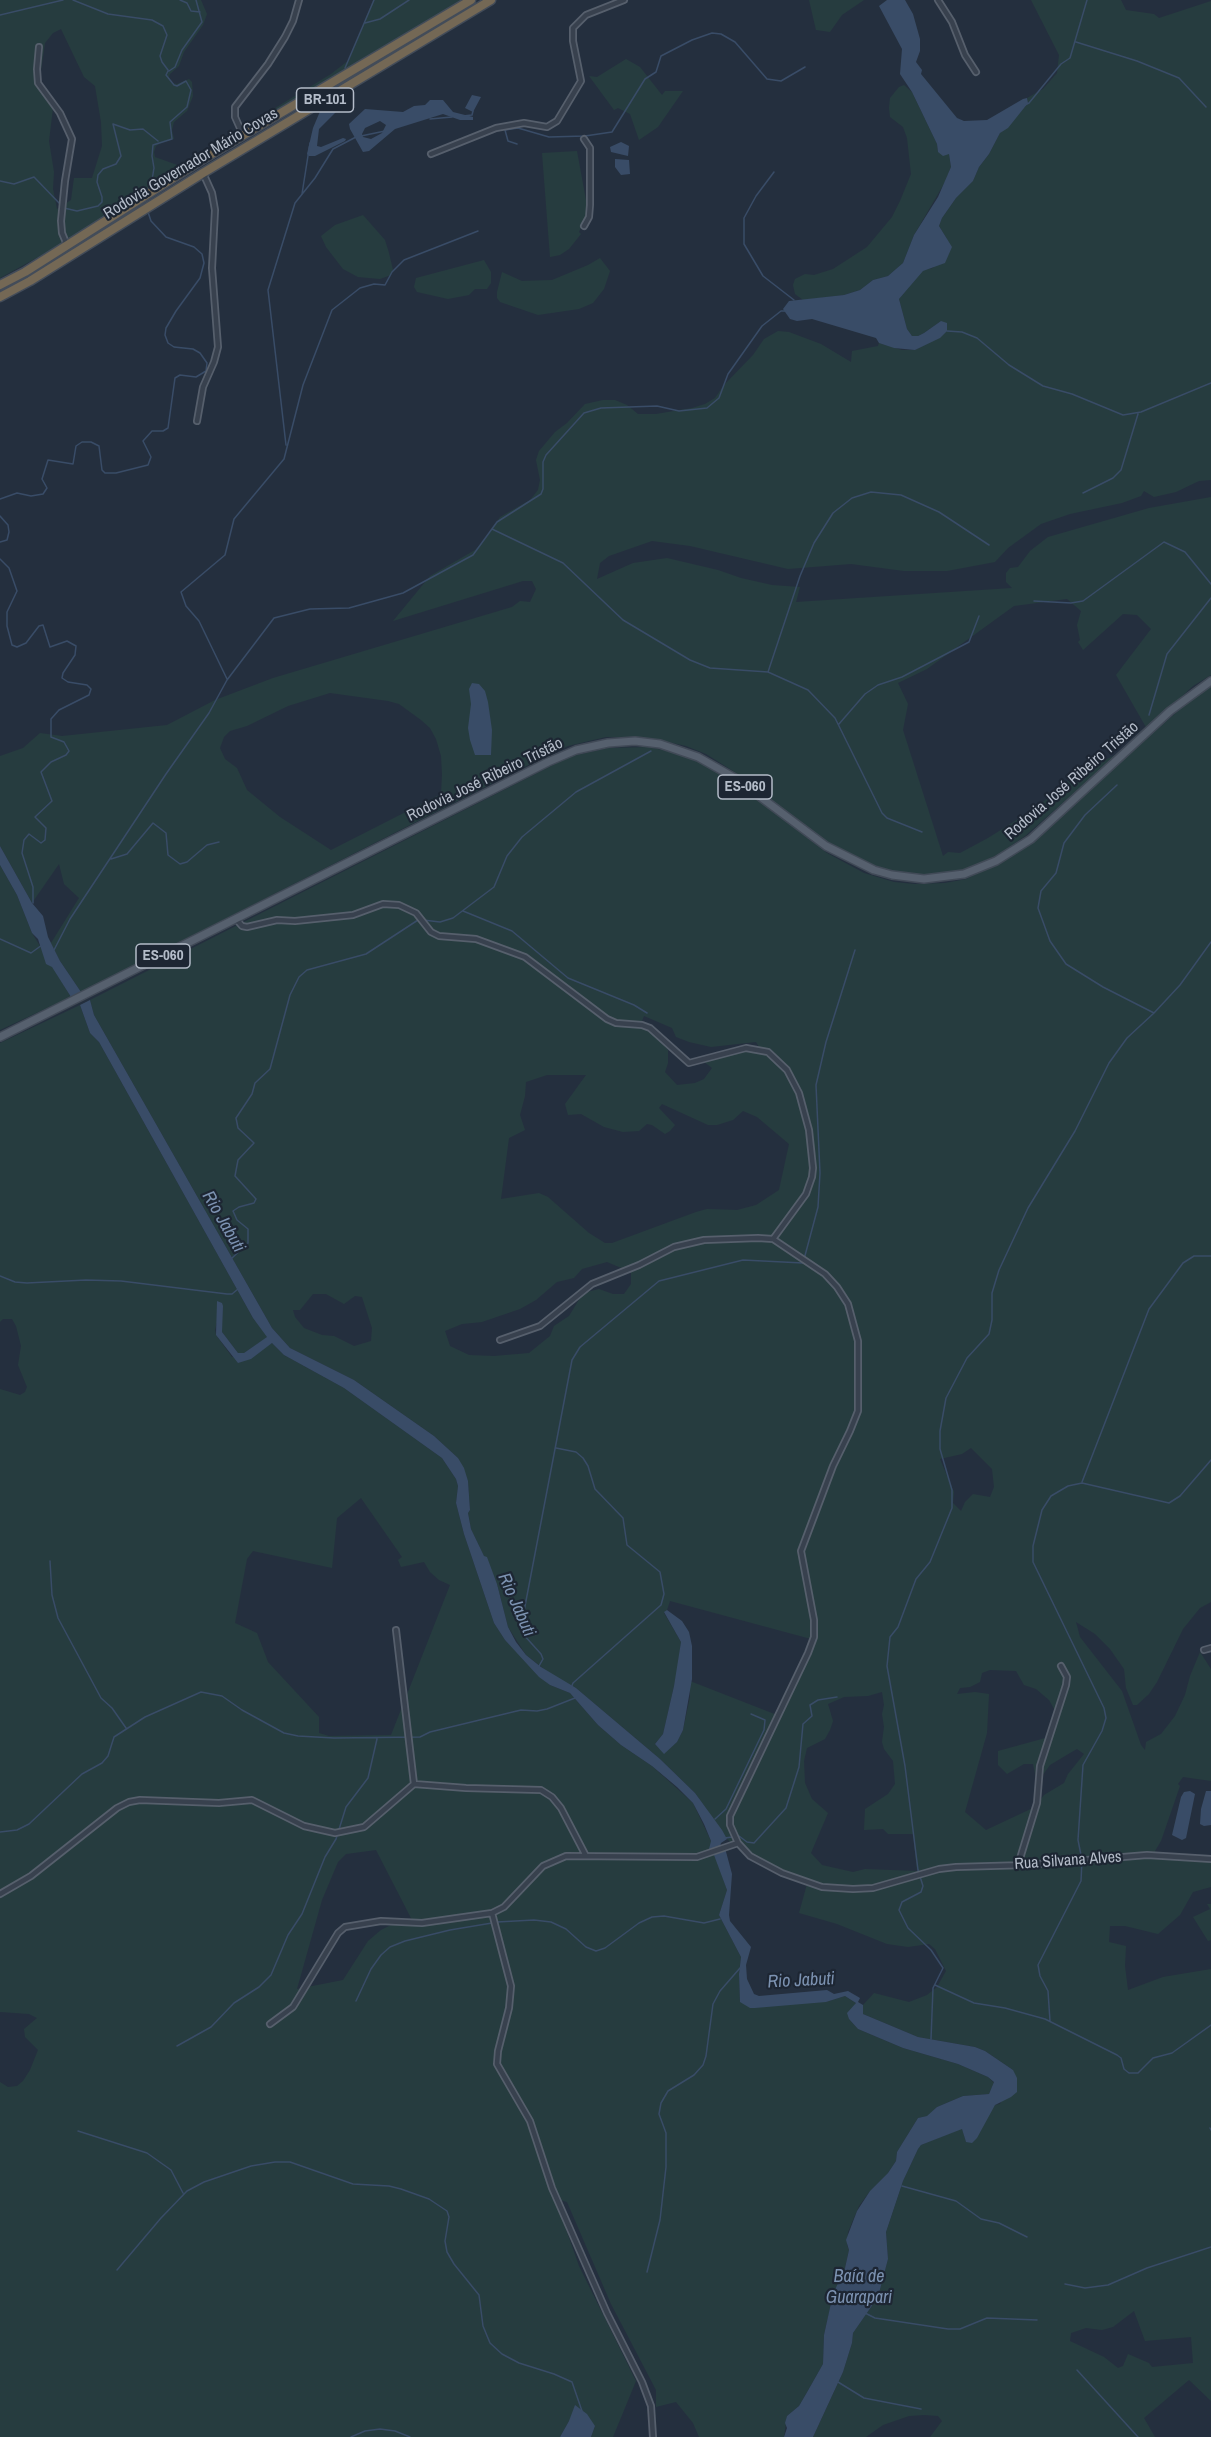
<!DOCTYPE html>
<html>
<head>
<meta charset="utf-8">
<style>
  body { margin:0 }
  canvas { display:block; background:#242f3e }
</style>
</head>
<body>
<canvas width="1211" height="2437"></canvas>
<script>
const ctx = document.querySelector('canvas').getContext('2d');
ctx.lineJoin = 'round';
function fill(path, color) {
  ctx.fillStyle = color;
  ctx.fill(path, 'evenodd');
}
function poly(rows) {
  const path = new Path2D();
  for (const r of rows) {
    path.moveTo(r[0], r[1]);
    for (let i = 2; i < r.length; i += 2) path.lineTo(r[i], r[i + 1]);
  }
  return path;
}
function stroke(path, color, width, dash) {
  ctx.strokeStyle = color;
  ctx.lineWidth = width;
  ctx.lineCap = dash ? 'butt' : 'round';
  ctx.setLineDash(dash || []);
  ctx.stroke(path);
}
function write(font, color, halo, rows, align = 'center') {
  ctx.font = font + ' "Archivo Narrow",sans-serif';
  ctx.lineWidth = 4.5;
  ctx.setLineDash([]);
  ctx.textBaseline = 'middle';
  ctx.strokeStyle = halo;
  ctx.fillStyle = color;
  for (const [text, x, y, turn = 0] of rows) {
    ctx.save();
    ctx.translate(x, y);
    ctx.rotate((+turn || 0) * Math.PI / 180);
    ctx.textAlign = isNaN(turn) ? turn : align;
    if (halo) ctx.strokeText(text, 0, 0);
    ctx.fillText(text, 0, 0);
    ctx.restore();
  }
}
fill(poly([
  [0,0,201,0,207,14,203,25,184,52,179,66,170,74,169,77,172,83,177,84,189,79,192,82,193,96,187,111,174,122,172,130,174,139,161,143,156,146,154,152,155,157,180,166,331,74,349,60,373,0,464,0,53,249,0,278],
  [61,29,84,77,95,86,101,122,102,146,92,178,74,178,71,200,57,209,53,189,54,172,49,141,53,108,40,91,40,78,45,43,53,33],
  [809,0,864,0,842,15,830,32,816,30],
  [1031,0,1121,0,1126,10,1154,14,1159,18,1211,1,1211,480,1199,481,1176,492,1154,497,1144,491,1141,496,1122,503,1070,514,1041,524,1008,548,995,562,947,571,904,571,851,564,788,569,690,546,652,541,609,556,600,563,597,579,633,563,667,558,718,570,741,578,772,585,800,587,796,602,1012,588,1006,582,1006,573,1010,568,1018,567,1030,551,1048,537,1149,508,1211,497,1211,675,1193,686,1147,729,1116,675,1151,629,1137,615,1123,614,1083,650,1078,642,1080,640,1077,625,1081,611,1067,599,1014,606,927,669,898,683,908,704,903,730,943,856,948,852,960,853,988,838,1037,807,1073,776,1121,752,1025,836,1001,853,963,871,924,876,876,869,832,847,733,771,706,754,686,746,655,739,606,737,568,746,554,752,81,992,60,961,51,943,79,898,64,884,59,864,32,903,0,846,0,756,23,748,40,733,62,736,167,725,215,700,273,678,512,607,520,601,530,602,536,589,532,581,523,581,393,621,430,576,475,550,486,538,500,517,530,500,538,490,540,480,536,460,539,451,555,432,567,423,585,404,603,400,615,400,627,405,638,414,656,414,692,408,705,404,715,398,724,385,753,355,764,339,778,331,789,332,821,344,851,362,852,351,878,346,879,343,902,350,915,350,934,340,941,321,924,333,918,336,912,336,907,329,899,299,923,270,933,268,947,239,939,226,942,218,956,198,973,181,979,167,989,154,1000,133,1018,115,1028,103,1027,98,1043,89,1057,73,1059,55],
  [330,693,388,701,399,704,421,720,430,728,436,739,441,756,442,774,441,794,331,850,280,817,247,790,237,768,225,759,220,748,224,737,230,731,247,726,288,706],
  [626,59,640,67,662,95,665,91,683,91,658,127,639,140,630,114,618,108,614,110,589,76,597,77],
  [904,85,912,92,937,144,938,152,949,154,951,167,945,182,914,235,903,263,896,269,888,276,873,280,860,290,844,295,803,300,795,294,793,285,795,279,805,274,814,275,833,269,867,247,892,217,900,201,911,174,907,138,903,127,890,117,889,108,890,98,899,87],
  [577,151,588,211,579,232,581,234,569,249,560,255,550,257,542,153],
  [363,215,385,240,389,253,393,270,391,275,380,279,358,277,343,269,326,247,321,236,335,225],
  [600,258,610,271,604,289,593,303,579,309,538,315,500,302,497,298,497,292,502,272,522,281,552,280,588,265],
  [484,260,491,272,491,283,487,289,475,289,469,295,448,299,417,292,414,287,416,278],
  [1211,684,1211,1602,1200,1608,1183,1629,1157,1682,1149,1694,1137,1705,1133,1705,1126,1688,1124,1669,1110,1649,1095,1634,1076,1622,1080,1637,1122,1691,1141,1745,1145,1750,1146,1742,1161,1734,1175,1716,1185,1695,1190,1676,1200,1652,1211,1669,1211,1781,1183,1777,1178,1784,1180,1786,1161,1841,1155,1851,1157,1854,1211,1860,1211,1887,1193,1892,1180,1915,1158,1934,1125,1926,1110,1926,1109,1942,1126,1946,1125,1966,1128,1990,1163,1977,1211,1969,1211,2401,1189,2380,1144,2418,1155,2437,930,2437,942,2421,938,2416,924,2415,909,2416,883,2425,866,2437,813,2437,843,2372,852,2343,853,2333,878,2297,888,2259,886,2232,903,2181,918,2149,921,2145,962,2128,966,2142,980,2132,988,2113,995,2105,1000,2104,1013,2070,985,2051,975,2047,918,2037,863,2014,863,2005,874,1993,909,2002,927,1995,937,1987,946,1971,935,1949,929,1944,908,1947,887,1944,837,1924,799,1913,807,1884,774,1871,745,1855,727,1839,695,1793,660,1759,576,1688,557,1679,526,1655,508,1627,497,1584,471,1529,468,1513,470,1510,468,1481,458,1458,434,1436,354,1380,290,1348,272,1328,94,1015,90,1000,559,762,572,756,608,748,648,747,672,752,699,762,729,778,827,853,864,873,894,882,914,884,945,883,966,879,1005,860,1030,843,1198,693],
  [644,1016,672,1028,676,1037,689,1042,711,1047,756,1042,762,1052,740,1049,703,1061,712,1068,704,1079,695,1083,677,1085,665,1072,668,1063,668,1050,655,1034,640,1026],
  [547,1075,586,1075,565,1104,568,1115,581,1114,604,1127,623,1132,639,1131,647,1124,652,1125,665,1134,670,1131,675,1125,659,1108,662,1104,708,1125,717,1125,733,1120,743,1111,757,1117,789,1144,779,1190,756,1205,737,1210,707,1209,696,1212,612,1243,605,1243,589,1233,548,1197,539,1193,501,1199,509,1138,525,1130,520,1115,525,1096,526,1082],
  [607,1262,631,1272,631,1284,624,1294,613,1294,599,1289,583,1293,569,1316,554,1326,550,1336,529,1353,494,1356,469,1355,450,1346,445,1331,462,1324,482,1322,520,1309,536,1300,557,1282,574,1278,582,1269],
  [313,1294,326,1294,344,1304,355,1296,362,1297,372,1328,371,1341,354,1346,334,1336,322,1335,304,1328,295,1317,293,1310,300,1310],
  [971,1448,992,1469,994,1487,990,1497,973,1494,965,1502,961,1511,953,1503,954,1492,940,1459,962,1454],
  [670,1601,811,1639,813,1645,777,1715,690,1681,690,1697,683,1730,677,1742,664,1753,655,1744,663,1734,677,1673,681,1642,664,1613,667,1610],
  [990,1670,1016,1671,1024,1685,1036,1689,1049,1700,1057,1714,1049,1737,998,1751,998,1765,1007,1774,1024,1764,1033,1764,1037,1783,1050,1765,1070,1753,1077,1749,1084,1754,1068,1774,1064,1783,1044,1795,1035,1807,986,1830,965,1812,987,1733,989,1694,975,1692,957,1694,960,1688,970,1687,980,1682,982,1673],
  [882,1692,884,1705,882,1714,884,1727,882,1742,884,1749,893,1761,895,1784,888,1794,865,1809,864,1830,883,1829,888,1834,913,1834,917,1871,865,1869,853,1872,822,1865,811,1853,828,1813,812,1799,805,1783,804,1761,807,1748,825,1739,830,1730,833,1721,828,1704,844,1697,868,1696],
  [1134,2311,1145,2341,1191,2337,1193,2363,1152,2367,1149,2363,1128,2354,1123,2366,1118,2368,1104,2357,1070,2341,1071,2333,1086,2328,1102,2330,1113,2327],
  [0,865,17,895,32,933,71,997,0,1030],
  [80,1005,90,1033,99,1042,253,1318,268,1337,244,1353,238,1353,222,1332,222,1303,215,1330,216,1335,232,1357,265,1347,272,1343,284,1355,344,1388,442,1458,456,1479,458,1486,456,1503,464,1534,494,1623,505,1640,550,1685,570,1693,598,1725,621,1745,652,1766,693,1803,711,1841,719,1850,715,1855,727,1890,719,1915,741,1957,739,1974,740,2002,826,2002,845,1996,856,2003,849,2019,858,2029,903,2048,958,2064,988,2077,994,2083,989,2094,963,2096,937,2107,928,2116,918,2118,897,2152,896,2161,888,2173,870,2191,859,2206,848,2232,847,2245,849,2250,845,2268,833,2295,824,2335,823,2364,799,2406,787,2416,784,2437,699,2437,693,2423,676,2402,656,2407,656,2390,611,2304,567,2202,560,2200,556,2201,579,2266,636,2381,613,2437,591,2437,595,2426,569,2421,560,2437,0,2437,0,2082,8,2087,17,2086,23,2081,30,2070,38,2050,25,2037,24,2029,37,2018,29,2014,0,2012,0,1389,20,1395,25,1392,27,1387,18,1365,21,1346,16,1326,12,1319,3,1319,0,1322,0,1043],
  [361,1498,402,1557,398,1560,401,1567,424,1562,430,1572,439,1580,450,1585,391,1735,329,1736,319,1733,319,1717,268,1662,257,1633,235,1623,247,1559,253,1551,332,1568,337,1518],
  [376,1850,412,1920,393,1924,381,1930,368,1941,343,1980,297,1989,322,1900,338,1862,346,1854],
  [1207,1904,1211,1904,1211,1940,1208,1941,1193,1917,1210,1909]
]), '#263c3f');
fill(poly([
  [887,0,905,0,913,14,920,39,920,51,916,62,922,70,921,74,957,118,964,121,987,120,1023,99,1027,98,1028,103,1008,128,1000,133,989,154,979,167,973,181,956,198,942,218,939,226,952,247,945,263,923,271,899,299,907,329,912,336,918,336,924,333,941,321,947,323,947,331,940,338,915,350,894,348,879,343,876,338,812,319,797,321,790,319,783,309,789,301,844,295,860,290,873,280,888,276,896,269,903,263,914,235,938,197,951,167,949,154,943,156,938,152,937,144,912,92,900,74,902,49,879,6],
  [472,95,481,97,473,112,465,108],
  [339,100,342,106,319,129,317,146,321,147,343,138,346,139,345,141,315,156,309,156,307,154,313,128,321,109],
  [430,100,443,100,453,112,473,117,473,120,460,120,443,114,395,129,369,151,363,152,350,129,349,124,365,109,403,112,414,106,425,105],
  [380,121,386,125,382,133,371,139,363,137,362,134,365,128],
  [621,142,629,146,628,156,611,152,610,147],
  [615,159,629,160,630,174,621,175,615,167],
  [472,683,479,684,485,691,488,702,492,730,491,755,475,755,470,740,468,728,471,704,469,689],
  [0,846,32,903,43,916,48,937,60,961,81,992,71,997,52,967,46,964,38,939,32,933,17,895,0,865],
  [90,1000,94,1015,272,1328,290,1348,354,1380,434,1436,458,1458,464,1468,468,1481,470,1510,468,1513,471,1529,484,1556,487,1557,497,1584,508,1627,516,1642,526,1655,541,1667,576,1688,660,1759,695,1793,722,1830,727,1839,721,1843,719,1850,725,1848,732,1874,729,1915,730,1921,751,1947,746,1965,747,1979,754,1994,759,1996,827,1990,834,1994,848,1991,860,1998,858,2002,863,2005,863,2014,918,2037,975,2047,985,2051,1013,2070,1017,2078,1017,2092,1011,2097,995,2105,977,2138,972,2143,966,2142,962,2129,921,2145,918,2149,903,2181,886,2232,888,2259,878,2297,853,2333,852,2343,843,2372,813,2437,784,2437,787,2428,785,2423,787,2416,799,2406,806,2394,823,2364,824,2335,833,2294,845,2268,849,2250,846,2240,857,2211,870,2191,888,2173,896,2161,897,2152,918,2118,927,2116,937,2107,963,2096,989,2094,994,2082,988,2077,958,2064,903,2048,858,2029,849,2019,847,2013,856,2003,845,1996,826,2002,755,2008,750,2008,740,2002,739,1974,741,1957,719,1915,727,1890,714,1855,718,1851,708,1853,711,1841,704,1824,693,1803,677,1787,652,1766,621,1745,598,1725,570,1693,550,1685,539,1677,505,1640,494,1623,464,1534,456,1503,458,1486,456,1479,442,1458,344,1388,284,1355,272,1343,251,1359,238,1363,216,1335,217,1301,222,1303,223,1306,222,1332,238,1353,244,1353,267,1337,253,1318,99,1042,90,1033,80,1005],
  [667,1610,682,1621,689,1632,692,1646,692,1679,683,1730,677,1742,664,1754,655,1744,663,1734,674,1686,681,1642,664,1612],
  [1190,1791,1195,1794,1186,1838,1182,1840,1172,1835,1181,1797,1184,1792],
  [1206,1791,1211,1791,1211,1825,1204,1826,1200,1824,1201,1809],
  [575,2405,587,2414,595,2426,591,2437,560,2437,569,2421]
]), '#394c67');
stroke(poly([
  [73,0,108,14,152,20,163,26,167,35,160,56,162,62,168,70],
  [180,0,187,3,191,11,200,12],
  [0,15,63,0],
  [365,23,380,19,409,0],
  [1076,42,1137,61,1179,78,1206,107],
  [345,68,374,0],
  [169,71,175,67,182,50,202,22,196,0],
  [1023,106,1029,103,1061,64,1070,58,1087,0],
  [463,116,472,115,473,111],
  [430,119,452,117],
  [361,136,385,131],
  [517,144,508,141,505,130,518,128,549,137,585,136,612,132,645,79,656,72,661,56,692,40,712,33,721,34,735,42,767,79,781,81,805,67],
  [774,172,756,196,744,218,744,244,763,276,794,300],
  [0,181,14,184,34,177,61,205],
  [151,186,154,168,152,156,153,145,172,139,170,122,187,107,191,90,186,81,177,86,174,85,166,75,168,71],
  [302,194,310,143],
  [64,208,77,211,98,206,102,202,102,197,97,182,98,175,103,169,116,164,121,156,113,124,130,130,143,129,158,141],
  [947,331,962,332,977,338,1009,365,1043,386,1072,394,1123,415,1141,412,1211,383],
  [286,445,268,290,295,203,315,178,333,149,356,137],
  [1083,493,1113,478,1121,470,1138,414],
  [0,499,17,493,31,496,43,494,47,488,42,479,48,460,73,464,76,446,82,442,91,442,99,446,102,470,105,473,116,473,148,465,151,457,143,441,152,431,163,431,168,428,175,378,180,375,196,377,206,371,207,363,200,353,193,349,174,347,168,343,165,335,166,328,176,311,200,278,204,263,202,254,194,247,166,237,151,221,148,212],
  [0,516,8,525,9,532,7,540,0,542],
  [492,529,563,563,623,620,690,660,710,668,768,672,808,690,835,718,882,813,887,818,922,832],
  [0,559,9,568,17,591,7,612,7,626,12,645,17,647,26,643,39,626,43,625,50,647,67,641,76,646,75,655,63,673,62,678,68,682,87,685,91,689,89,695,59,710,51,719,51,737,64,742,69,751,66,755,51,762,41,772,52,801,35,817,46,828,45,840,41,843,29,834,24,840,22,853,33,887,33,903],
  [1034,601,1071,603,1083,601,1164,542,1185,552,1211,584],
  [768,672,800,576,814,543,833,513,852,498,871,492,901,495,939,512,989,545],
  [227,679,199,621,186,606,181,592,225,555,234,519,284,459,303,385,332,310,360,288,374,284,385,285,392,272,404,260,478,231],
  [1149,715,1167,654,1211,598],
  [839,724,865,694,878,685,902,677,969,642,979,616],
  [1117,785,1085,815,1064,843,1056,873,1041,891,1038,908,1050,941,1066,964,1103,987,1154,1013],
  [111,859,127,854,153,823,166,833,168,855,180,864,187,862,207,845,219,842],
  [463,911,512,931,568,978,634,1005,647,1013],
  [423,920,440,922,453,918,494,887,507,856,522,837,576,792,651,751],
  [0,939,31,953,42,945],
  [54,950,70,919,166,774,209,713,227,680,274,618,310,609,349,608,403,593,473,555,497,522,541,494,543,489,543,462,546,455,584,413,601,408,657,406,679,411,707,408,719,398,728,374,762,326,781,311,786,311],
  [231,1259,248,1243,248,1229,237,1220,233,1211,239,1207,254,1203,256,1199,235,1176,238,1160,254,1143,238,1128,236,1118,252,1094,255,1083,270,1069,290,995,299,977,307,970,366,954,418,920],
  [0,1276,15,1282,27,1283,86,1280,121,1281,227,1294,232,1294,238,1289],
  [556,1448,576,1452,583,1458,588,1466,595,1489,623,1518,627,1545,660,1572,664,1594,661,1605,573,1683,571,1688],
  [1082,1482,1149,1309,1183,1263,1194,1256,1211,1256],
  [50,1561,52,1595,58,1618,101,1698,112,1708,126,1728],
  [539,1666,543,1659,541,1654,523,1634,521,1627,572,1360,580,1347,659,1281,743,1260,803,1263,818,1207,820,1173,816,1085,826,1042,855,950],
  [715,1819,726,1809,764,1730,765,1720,751,1714],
  [0,1832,17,1830,29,1824,82,1774,102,1763,108,1756,114,1737,145,1717,201,1692,222,1696,242,1710,284,1733,298,1736,334,1738,420,1737,430,1732,521,1710,537,1711,547,1709,575,1698],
  [725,1838,739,1836,747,1842,754,1843,786,1808,799,1767,803,1724,812,1716,810,1705,818,1700,837,1697],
  [497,1922,534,1920,551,1922,566,1929,586,1947,596,1951,605,1948,639,1923,652,1917,664,1916,704,1923,720,1919],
  [935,1985,974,2003,1005,2008,1045,2019,1117,2055,1121,2058,1124,2069,1129,2073,1138,2073,1153,2058,1172,2053,1211,2025],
  [356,2001,371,1969,381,1955,390,1947,405,1941,450,1930,492,1923],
  [1050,2021,1048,1991,1040,1976,1038,1965,1081,1881,1082,1860,1078,1840,1083,1765,1102,1731,1106,1718,1104,1708,1033,1562,1033,1546,1042,1510,1051,1496,1068,1486,1082,1483,1169,1503,1180,1496,1211,1460],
  [931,2039,933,1988,943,1968,931,1950,908,1928,899,1910,902,1902,921,1892,923,1886,918,1870,905,1766,887,1666,890,1637,898,1627,916,1579,930,1562,952,1508,952,1490,940,1449,940,1431,946,1398,967,1358,989,1334,992,1320,992,1293,999,1270,1028,1208,1075,1131,1109,1063,1127,1038,1154,1013,1180,985,1211,942],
  [177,2046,211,2027,234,2003,259,1987,271,1975,288,1935,302,1914,325,1857,336,1839,346,1807,368,1778,377,1739],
  [1210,2128,1211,2130],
  [78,2131,147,2153,171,2170,183,2193],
  [902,2186,956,2201,981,2219,999,2223,1027,2237],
  [117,2270,161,2218,187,2191,204,2182,251,2166,275,2162,290,2162,353,2184,389,2186,401,2189,429,2199,447,2211,449,2217,445,2241,447,2252,454,2264,479,2295,483,2326,490,2343,502,2354,519,2363,554,2374,572,2382,582,2411],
  [647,2272,660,2220,666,2167,666,2133,659,2114,661,2103,668,2091,694,2075,703,2065,706,2056,713,2004,720,1991,740,1968],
  [1065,2284,1085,2288,1108,2285,1147,2268,1211,2247],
  [865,2313,875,2318,948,2329,960,2329,987,2318,1037,2320],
  [1077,2370,1138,2437],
  [838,2382,864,2398,921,2409],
  [351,2437,365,2431,380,2429,395,2431,410,2437]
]), '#394c67', 1.5);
const street = poly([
  [938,0,952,22,965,55,976,72],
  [39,47,37,69,38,83,60,113,72,139,65,181,61,221,62,233,67,245],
  [243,135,235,117,235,107,268,64,285,37,293,21,299,0],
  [584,139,590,148,590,205,589,217,584,226],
  [431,154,496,128,524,123,547,127,557,121,581,81,573,41,573,28,586,15,624,0],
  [197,421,203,387,214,362,218,347,212,268,215,210,212,193,203,173],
  [236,919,242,926,247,927,277,920,295,921,353,915,383,904,399,905,416,913,431,932,439,936,476,939,525,957,607,1019,616,1023,642,1025,650,1028,689,1063,746,1048,768,1052,787,1070,799,1093,809,1130,813,1168,812,1177,806,1194,773,1239],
  [500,1340,540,1326,592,1284,639,1265,674,1247,704,1240,758,1238,773,1239,825,1274,837,1287,848,1304,858,1341,858,1411,850,1431,833,1466,801,1551,814,1620,814,1637,808,1653,730,1816,730,1825,738,1843],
  [396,1630,414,1784,466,1788,541,1790,552,1797,561,1808,586,1856],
  [1204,1650,1211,1648],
  [1018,1865,1037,1803,1040,1766,1066,1685,1067,1677,1061,1666],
  [0,1894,31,1876,117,1808,129,1802,140,1800,219,1803,252,1800,304,1826,335,1833,364,1827,414,1784],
  [492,1913,511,1986,509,2008,498,2051,497,2064,530,2121,552,2188,607,2313,642,2382,651,2406,653,2437],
  [270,2024,293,2007,338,1933,345,1927,381,1921,422,1923,492,1913,504,1907,543,1866,566,1856,697,1857,738,1843,750,1856,782,1873,822,1887,853,1889,873,1888,939,1869,956,1867,1026,1865,1147,1855,1211,1859]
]);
const primary = poly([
  [0,1037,548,762,576,750,608,743,635,741,660,744,698,757,735,778,826,846,874,870,892,875,924,879,964,874,996,861,1031,839,1170,711,1211,681]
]);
const highway = poly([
  [0,285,25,272,200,161,471,0],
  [0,297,30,281,203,173,491,0]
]);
stroke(street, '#565f6c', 8);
stroke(primary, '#414a57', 10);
stroke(highway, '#434c59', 11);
stroke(street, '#38414e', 4.5);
stroke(primary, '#56606e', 7);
stroke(highway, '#746855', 8);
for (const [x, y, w] of [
  [325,100,57],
  [745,787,54],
  [163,956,54]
]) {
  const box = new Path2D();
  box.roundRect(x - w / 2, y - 12, w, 24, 4.5);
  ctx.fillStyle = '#1d2633';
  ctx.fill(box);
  stroke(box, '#b4bcc9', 1.5);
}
write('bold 15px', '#b4bcc9', null, [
  ["BR-101",325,100],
  ["ES-060",745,787],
  ["ES-060",163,956]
]);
write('16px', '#b4bcc9', '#1d2633', [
  ["Rodovia Governador Mário Covas",191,164,-31],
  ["Rodovia José Ribeiro Tristão",485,780,-26],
  ["Rodovia José Ribeiro Tristão",1072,781,-41],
  ["Rua Silvana Alves",1068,1861,-4]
]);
write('italic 18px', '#7c92b1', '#1d2633', [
  ["Rio Jabuti",223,1222,60],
  ["Rio Jabuti",516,1605,66],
  ["Rio Jabuti",801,1981,-3],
  ["Baía de",859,2277],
  ["Guarapari",859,2298]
]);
</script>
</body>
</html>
